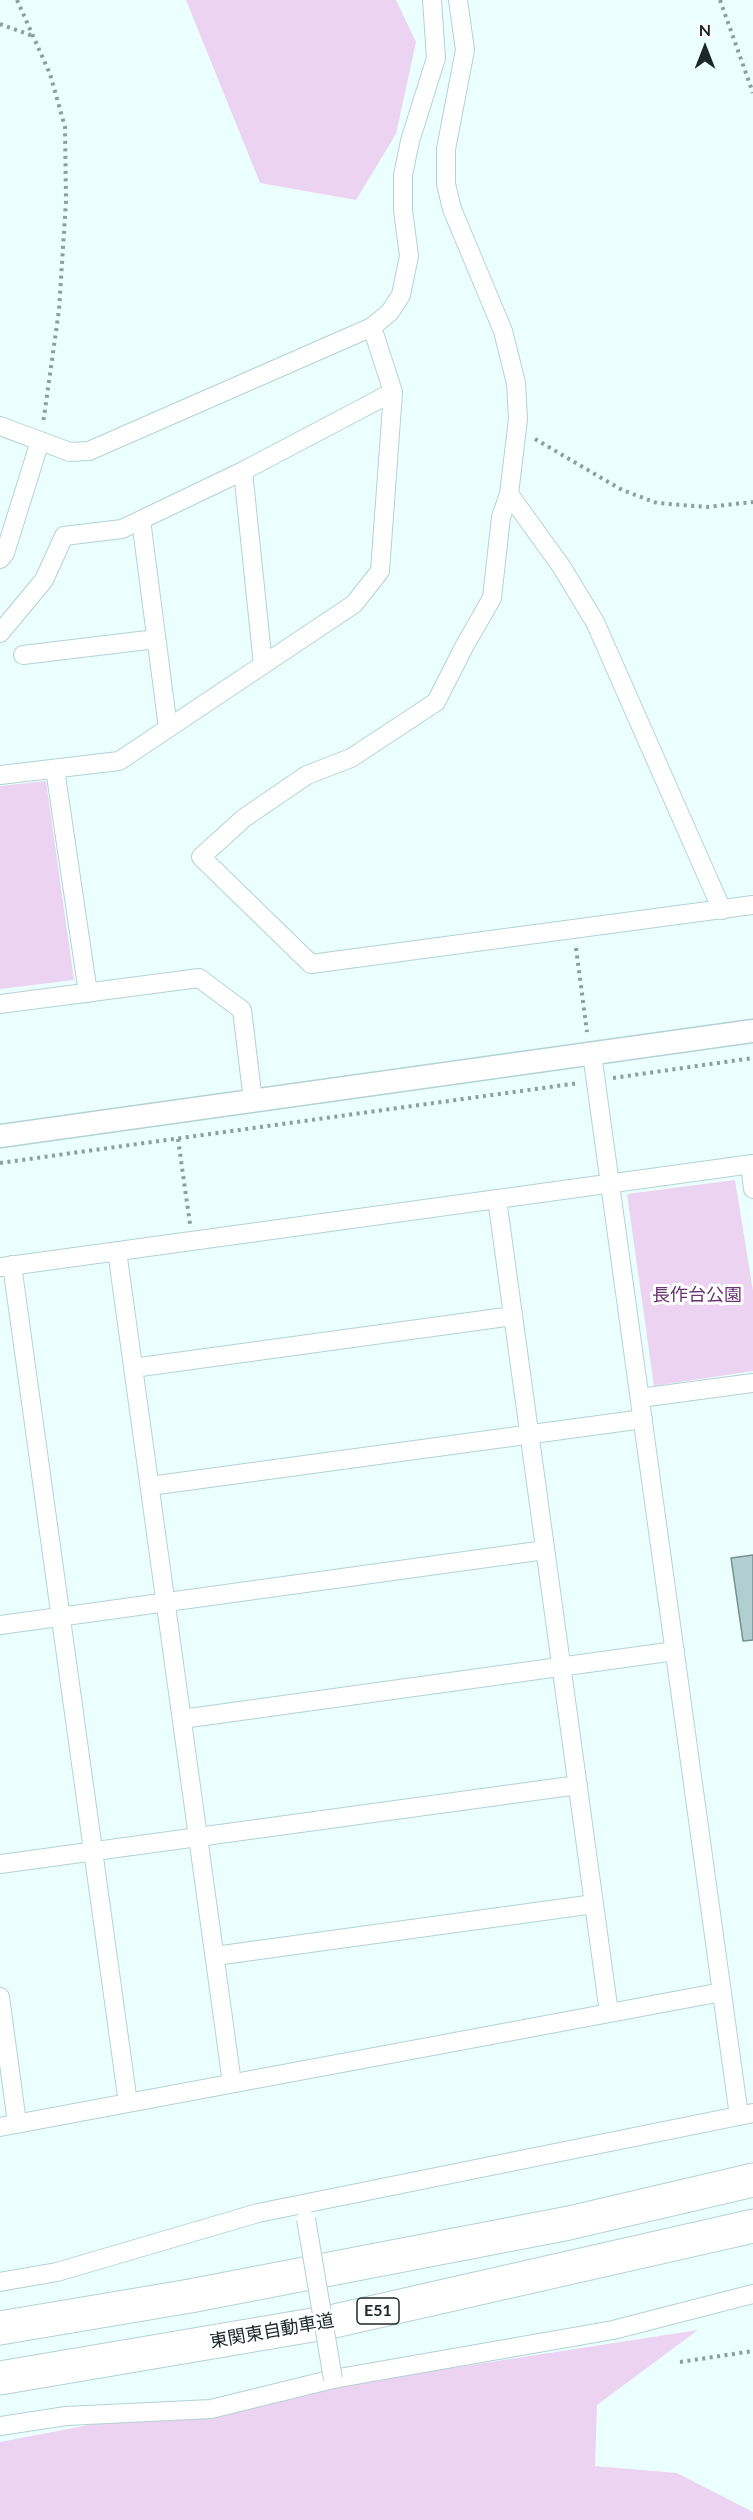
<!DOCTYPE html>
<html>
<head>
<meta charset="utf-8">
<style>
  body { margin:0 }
  #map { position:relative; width:753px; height:2520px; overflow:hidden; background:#ecffff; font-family:Lato,sans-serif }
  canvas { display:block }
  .north { position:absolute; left:675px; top:18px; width:60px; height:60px; -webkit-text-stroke:4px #fff; paint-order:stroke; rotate:0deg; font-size:16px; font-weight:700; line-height:24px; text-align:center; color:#1c2728 }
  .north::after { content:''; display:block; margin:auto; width:21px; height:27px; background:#1c2728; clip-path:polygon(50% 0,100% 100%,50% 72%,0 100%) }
</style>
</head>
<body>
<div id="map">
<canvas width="753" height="2520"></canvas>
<div class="north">N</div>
</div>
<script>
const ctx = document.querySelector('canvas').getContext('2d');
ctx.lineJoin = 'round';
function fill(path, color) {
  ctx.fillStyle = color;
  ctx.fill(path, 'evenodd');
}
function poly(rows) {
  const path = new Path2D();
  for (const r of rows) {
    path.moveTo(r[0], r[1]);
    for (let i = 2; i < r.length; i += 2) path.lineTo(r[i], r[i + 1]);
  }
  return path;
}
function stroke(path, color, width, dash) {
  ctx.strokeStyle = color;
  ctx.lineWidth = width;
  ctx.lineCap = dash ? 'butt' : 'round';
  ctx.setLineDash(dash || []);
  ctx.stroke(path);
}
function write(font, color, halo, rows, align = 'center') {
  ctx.font = font + ' Lato,"Noto Sans JP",sans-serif';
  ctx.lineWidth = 6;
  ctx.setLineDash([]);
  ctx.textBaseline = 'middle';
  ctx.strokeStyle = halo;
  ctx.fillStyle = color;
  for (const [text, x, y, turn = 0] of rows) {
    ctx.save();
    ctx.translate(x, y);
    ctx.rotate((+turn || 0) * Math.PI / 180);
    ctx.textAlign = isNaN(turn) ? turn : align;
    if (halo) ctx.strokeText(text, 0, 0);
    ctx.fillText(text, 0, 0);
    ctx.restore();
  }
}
fill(poly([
  [186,0,396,0,416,42,396,134,356,200,260,183],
  [46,781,74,980,0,989,0,786],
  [735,1180,753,1291,753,1371,654,1386,627,1194],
  [698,2330,597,2405,595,2466,677,2473,753,2512,753,2520,0,2520,0,2442,115,2420]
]), '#edd3f2');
const building = poly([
  [753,1555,753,1640,743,1641,731,1558,753,1555]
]);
fill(building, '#b1cfd0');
stroke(building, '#749091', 1.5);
const minor = poly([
  [458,0,465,50,446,149,446,184,452,209,503,331,516,383,518,419,509,494,501,517,492,598,465,645,436,702,351,758,307,775,244,818,201,857,311,964,753,905],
  [0,426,70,452,89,451,372,327,390,312,401,295,409,256,403,210,403,175,410,141,436,58,432,0],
  [243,471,263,665],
  [509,494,561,566,595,622,722,910],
  [141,520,168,728],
  [0,559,5,553,40,441],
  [0,633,44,580,64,536,122,529,243,471,393,392],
  [23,655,156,639],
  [55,769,88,993],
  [0,775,119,761,354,604,380,571,393,392,372,327],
  [0,1004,199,978,242,1010,253,1101],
  [592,1054,739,2116],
  [750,1164,753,1189],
  [497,1199,609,2013],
  [117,1251,232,2083],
  [12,1265,128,2103],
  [2,1267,753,1164],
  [133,1368,513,1316],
  [640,1398,753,1383],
  [150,1486,643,1419],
  [0,1625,545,1550],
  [182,1719,675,1651],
  [0,1864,578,1785],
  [215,1956,594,1904],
  [0,1997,17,2123],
  [0,2127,722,1992],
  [0,2282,57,2272,258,2213,753,2113],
  [0,2426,66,2416,211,2409,333,2379,613,2330,753,2294]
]);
const tertiary = poly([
  [0,1136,753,1031]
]);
const motorway = poly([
  [0,2328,190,2296,569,2223,753,2180],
  [0,2378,330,2322,753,2226]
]);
stroke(minor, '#b4d2d3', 20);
stroke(tertiary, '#b4d2d3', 25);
stroke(motorway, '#b4d2d3', 35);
stroke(poly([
  [17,0,50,74,65,127,66,201,59,310,43,424],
  [720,0,753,93],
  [0,24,33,36],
  [535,439,622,490,657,503,707,507,753,502],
  [576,948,587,1032],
  [613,1078,753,1058],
  [178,1139,190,1224],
  [0,1163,579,1083],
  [680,2362,753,2351]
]), '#8e9d9e', 4, [3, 4.5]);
stroke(minor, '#fff', 18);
stroke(tertiary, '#fff', 22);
stroke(motorway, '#fff', 33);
const minorBridge = poly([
  [306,2219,333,2379]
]);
stroke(minorBridge, '#b4d2d3', 20, []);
stroke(minorBridge, '#fff', 18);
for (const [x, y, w] of [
  [378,2311,42]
]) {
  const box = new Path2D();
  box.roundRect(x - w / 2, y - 13, w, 26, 4.5);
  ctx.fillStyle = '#fff';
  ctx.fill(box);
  stroke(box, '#1c2728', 1.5);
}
write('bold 16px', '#1c2728', null, [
  ["E51",378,2311]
]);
write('18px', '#673470', '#fff', [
  ["長作台公園",697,1295]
]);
write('18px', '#1c2728', '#fff', [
  ["東関東自動車道",272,2331,-10]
]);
</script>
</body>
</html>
